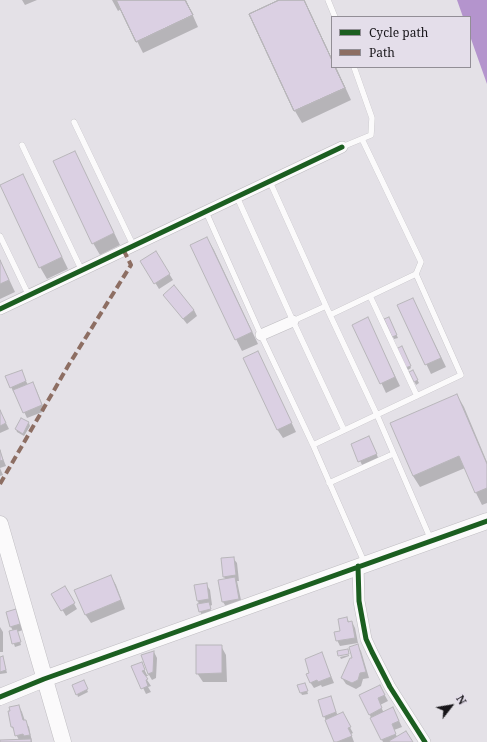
<!DOCTYPE html>
<html>
<head>
<meta charset="utf-8">
<style>
  body { margin:0 }
  #map { position:relative; width:487px; height:742px; overflow:hidden; background:#e4e1e7; font-family:"Noto Serif",serif }
  canvas { display:block }
  .legend { position:absolute; left:331px; top:16px; width:140px; height:52px; box-sizing:border-box; background:#e4deea; border:1px solid #928e96; margin:0; padding:5px 7px; list-style:none; font-size:12px; color:#171519 }
  .legend li { display:flex; align-items:center; gap:8px; height:20px }
  .legend b { width:20px; border:1px solid #928e96 }
  .north { position:absolute; left:431px; top:686px; width:40px; height:40px; -webkit-text-stroke:3px #e4deea; paint-order:stroke; rotate:59deg; font-size:11px; font-weight:700; line-height:16px; text-align:center; color:#171519 }
  .north::after { content:''; display:block; margin:auto; width:14px; height:18px; background:#171519; clip-path:polygon(50% 0,100% 100%,50% 72%,0 100%) }
</style>
</head>
<body>
<div id="map">
<canvas width="487" height="742"></canvas>
<ul class="legend">
<li><b style="height:5px;background:#1b5e20"></b>Cycle path</li>
<li><b style="height:5px;background:#8d6e63"></b>Path</li>
</ul>
<div class="north">N</div>
</div>
<script>
const ctx = document.querySelector('canvas').getContext('2d');
ctx.lineJoin = 'round';
function fill(path, color) {
  ctx.fillStyle = color;
  ctx.fill(path, 'evenodd');
}
function poly(rows) {
  const path = new Path2D();
  for (const r of rows) {
    path.moveTo(r[0], r[1]);
    for (let i = 2; i < r.length; i += 2) path.lineTo(r[i], r[i + 1]);
  }
  return path;
}
function stroke(path, color, width, dash) {
  ctx.strokeStyle = color;
  ctx.lineWidth = width;
  ctx.lineCap = dash ? 'butt' : 'round';
  ctx.setLineDash(dash || []);
  ctx.stroke(path);
}
fill(poly([
  [457,0,487,0,487,84,470,36,470,17,463,17]
]), '#b494cd');
fill(poly([
  [22,0,37,0,25,5],
  [112,0,186,0,198,27,143,53,121,9,118,11],
  [281,0,304,0,332,59,332,67,336,67,351,100,302,123,295,111,250,15],
  [75,152,120,245,100,255,93,243],
  [23,176,68,269,47,279,40,267],
  [207,238,214,250,258,344,242,351,236,339],
  [156,253,173,280,159,289,142,261],
  [0,260,15,292,0,299],
  [164,295,194,310,197,316,187,324],
  [413,299,446,367,431,374,399,306],
  [385,320,390,321,398,338,394,339],
  [354,325,372,328,400,386,386,393],
  [403,350,411,368,408,370,406,368],
  [258,352,296,432,283,438,277,429],
  [21,371,28,385,36,389,45,411,27,418,15,393,14,393,11,387],
  [413,371,419,383,416,385,410,372],
  [457,395,464,407,487,462,487,503,482,505,476,493,465,468,420,487,413,476],
  [0,411,9,429,0,433],
  [22,419,29,423,30,426,24,436,17,432,16,429],
  [372,443,379,460,363,467,352,444],
  [0,451,6,466,0,468,3,475,0,476],
  [233,558,237,563,239,581,237,581,242,605,227,608,223,602,219,581,226,580,224,577],
  [111,576,116,585,125,609,91,623,85,614],
  [206,584,210,590,212,605,210,606,211,612,201,614,198,601,195,586],
  [65,588,77,609,66,616,53,594],
  [16,611,19,616,23,630,17,632,21,645,15,647,10,632,13,631,11,627],
  [347,618,349,622,352,622,355,628,358,643,340,646,337,640],
  [0,627,3,632,3,652,0,652],
  [357,645,361,651,369,678,363,679,361,686,356,689,346,684,342,678,353,659],
  [221,646,226,655,227,682,203,682,197,673],
  [154,652,157,658,156,678,152,680,149,675,145,677,151,686,148,687,151,692,146,694,133,667,141,663,147,675,149,674,142,656],
  [322,654,334,683,322,687,321,685,314,688,310,682,311,673],
  [349,655,349,656,341,659,340,657],
  [3,657,7,673,0,674,0,658],
  [84,683,88,692,78,697,77,694],
  [305,684,308,694,302,695,301,693],
  [383,692,388,701,380,705,384,713,393,708,402,727,394,730,397,737,411,742,383,742,382,740,360,695],
  [330,697,338,716,346,720,353,733,351,734,354,742,335,742,324,716],
  [19,706,22,712,25,721,29,727,32,742,0,742,19,740,12,727]
]), '#0003');
const building = poly([
  [116,0,185,0,193,15,136,42,116,0],
  [116,0,185,0,193,15,136,42,116,0],
  [116,0,185,0,193,15,136,42,116,0],
  [279,0,304,0,332,60,332,67,335,67,345,88,294,111,249,14,279,0],
  [279,0,304,0,332,60,332,67,335,67,345,88,294,111,249,14,279,0],
  [279,0,304,0,332,60,332,67,335,67,345,88,294,111,249,14,279,0],
  [75,151,114,233,92,244,53,161,75,151],
  [23,174,62,257,39,268,0,185,23,174],
  [207,237,252,332,235,340,190,245,207,237],
  [156,251,170,274,154,284,140,261,156,251],
  [0,260,9,280,0,284,0,260],
  [174,285,194,310,183,319,163,295,174,285],
  [413,298,441,358,425,365,397,305,413,298],
  [368,317,395,377,380,384,352,325,368,317],
  [389,317,397,335,392,337,384,319,389,317],
  [402,346,411,366,405,368,396,349,402,346],
  [258,351,292,423,277,430,243,358,258,351],
  [22,370,26,381,10,388,5,376,22,370],
  [413,370,418,380,414,382,409,372,413,370],
  [33,382,42,405,23,413,13,390,33,382],
  [457,394,487,464,487,488,475,493,459,456,413,476,390,423,457,394],
  [0,410,6,423,0,426,0,410],
  [21,418,29,422,23,434,15,429,21,418],
  [369,436,377,454,358,462,351,444,369,436],
  [0,450,3,460,0,461,0,450],
  [234,557,236,575,223,577,221,558,234,557],
  [111,575,121,600,85,615,74,590,111,575],
  [235,577,239,599,222,602,218,580,235,577],
  [207,583,209,599,197,601,194,585,207,583],
  [65,586,75,603,61,611,51,594,65,586],
  [209,602,211,609,199,612,197,604,209,602],
  [16,609,20,624,10,627,6,612,16,609],
  [347,617,348,622,352,621,355,638,336,641,334,632,340,631,338,619,347,617],
  [17,629,21,642,12,644,9,631,17,629],
  [358,644,366,672,360,673,358,680,352,683,341,678,350,658,352,658,349,647,358,644],
  [196,645,222,645,222,673,196,674,196,645],
  [348,649,349,654,338,656,337,651,348,649],
  [154,651,153,672,148,674,141,655,154,651],
  [322,652,331,677,318,682,317,680,310,683,306,674,309,673,305,659,322,652],
  [3,656,6,670,0,672,0,657,3,656],
  [142,662,145,670,142,671,148,679,146,680,148,686,141,689,131,666,142,662],
  [84,680,88,689,76,695,72,685,84,680],
  [305,683,308,691,300,693,297,685,305,683],
  [380,685,385,695,378,698,382,708,369,715,359,695,380,685],
  [331,696,336,712,323,717,318,700,331,696],
  [19,705,23,720,26,720,30,735,24,736,23,734,15,736,13,727,11,727,8,711,10,711,9,707,19,705],
  [393,707,399,721,392,724,396,734,381,740,370,718,393,707],
  [343,712,351,727,348,728,352,736,337,742,334,742,325,720,343,712],
  [406,731,413,742,390,742,389,741,406,731],
  [31,739,31,742,0,742,0,740,31,739]
]);
fill(building, '#dbd0e3');
stroke(building, '#b8b6ba', 1);
const lane = poly([
  [328,0,335,17],
  [74,122,134,247],
  [22,145,82,271],
  [342,147,371,135,372,118,354,67],
  [270,182,330,315,377,415,431,540],
  [237,197,293,321,344,430],
  [206,212,261,335,313,445,365,564],
  [0,236,29,296],
  [370,296,417,396],
  [330,315,416,274],
  [293,321,326,306],
  [313,445,461,375,416,274,421,262,362,139],
  [329,483,393,454]
]);
const street = poly([
  [0,309,342,147],
  [261,335,293,321],
  [358,566,359,601,366,639,372,652,390,687,425,742]
]);
const secondary = poly([
  [0,524,63,742],
  [0,697,44,679,487,521]
]);
stroke(lane, '#bebcc0', 6);
stroke(street, '#bebcc0', 12);
stroke(secondary, '#bebcc0', 17);
stroke(lane, '#fbfafb', 5.5);
stroke(street, '#fbfafb', 11);
stroke(secondary, '#fbfafb', 16);
stroke(poly([
  [0,484,68,366,131,265,124,251]
]), '#8d6e63', 4, [8, 4]);
stroke(poly([
  [0,309,342,147],
  [358,566,359,601,366,639,372,652,390,687,425,742],
  [0,697,44,679,487,521]
]), '#1b5e20', 5);
</script>
</body>
</html>
